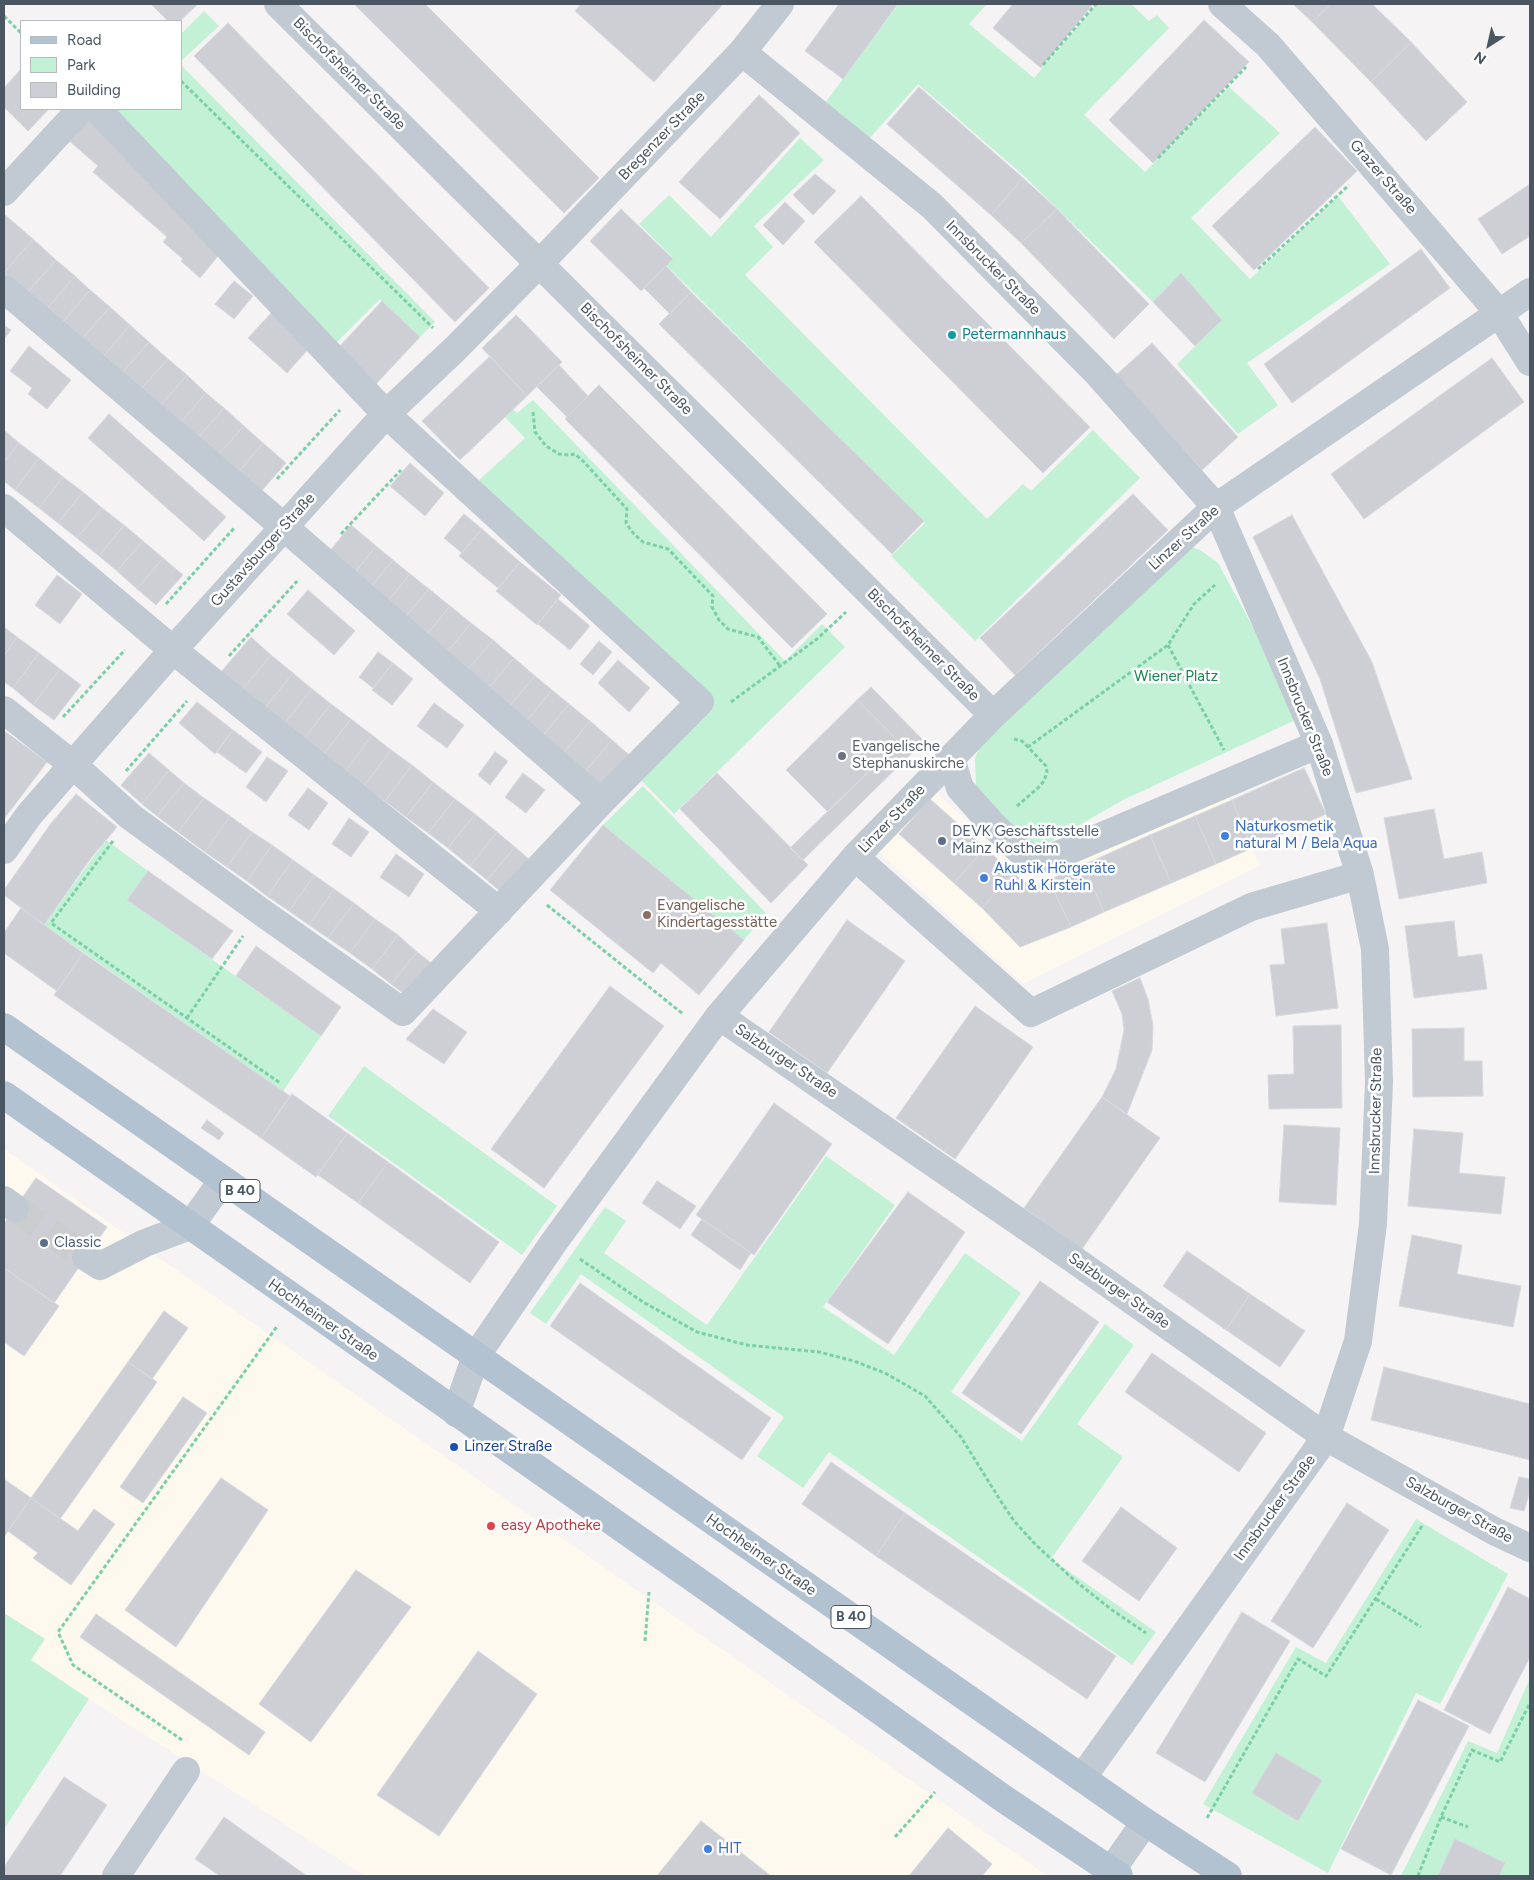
<!DOCTYPE html>
<html>
<head>
<meta charset="utf-8">
<style>
  body { margin:0 }
  #map { position:relative; width:1534px; height:1880px; overflow:hidden; background:#f5f3f3; font-family:Figtree,sans-serif }
  canvas { display:block }
  .frame { position:absolute; inset:0; border:5px solid #4a5661; pointer-events:none }
  .legend { position:absolute; left:20px; top:20px; width:162px; height:90px; box-sizing:border-box; background:#fff; border:1px solid #b7bbc0; margin:0; padding:6px 9px; list-style:none; font-size:15px; color:#4a5661 }
  .legend li { display:flex; align-items:center; gap:10px; height:25px }
  .legend b { width:25px; border:1px solid #b7bbc0 }
  .north { position:absolute; left:1464px; top:20px; width:50px; height:50px; -webkit-text-stroke:4px #fff; paint-order:stroke; rotate:215deg; font-size:14px; font-weight:700; line-height:20px; text-align:center; color:#4a5661 }
  .north::after { content:''; display:block; margin:auto; width:18px; height:22px; background:#4a5661; clip-path:polygon(50% 0,100% 100%,50% 72%,0 100%) }
</style>
</head>
<body>
<div id="map">
<canvas width="1534" height="1880"></canvas>
<div class="frame"></div>
<ul class="legend">
<li><b style="height:6px;background:#b3c2d1"></b>Road</li>
<li><b style="height:14px;background:#c3f1d5"></b>Park</li>
<li><b style="height:14px;background:#cdcfd5"></b>Building</li>
</ul>
<div class="north">N</div>
</div>
<script>
const ctx = document.querySelector('canvas').getContext('2d');
ctx.lineJoin = 'round';
function fill(path, color) {
  ctx.fillStyle = color;
  ctx.fill(path, 'evenodd');
}
function poly(rows) {
  const path = new Path2D();
  for (const r of rows) {
    path.moveTo(r[0], r[1]);
    for (let i = 2; i < r.length; i += 2) path.lineTo(r[i], r[i + 1]);
  }
  return path;
}
function stroke(path, color, width, dash) {
  ctx.strokeStyle = color;
  ctx.lineWidth = width;
  ctx.lineCap = dash ? 'butt' : 'round';
  ctx.setLineDash(dash || []);
  ctx.stroke(path);
}
function write(font, color, halo, rows, align = 'center') {
  ctx.font = font + ' Figtree,sans-serif';
  ctx.lineWidth = 5;
  ctx.setLineDash([]);
  ctx.textBaseline = 'middle';
  ctx.strokeStyle = halo;
  ctx.fillStyle = color;
  for (const [text, x, y, turn = 0] of rows) {
    ctx.save();
    ctx.translate(x, y);
    ctx.rotate((+turn || 0) * Math.PI / 180);
    ctx.textAlign = isNaN(turn) ? turn : align;
    if (halo) ctx.strokeText(text, 0, 0);
    ctx.fillText(text, 0, 0);
    ctx.restore();
  }
}
fill(poly([
  [933,790,1033,880,1228,796,1260,865,1023,984,876,850],
  [4,1149,211,1294,1048,1876,365,1876,89,1699,31,1660,44,1639,4,1613]
]), '#fdf9ef');
fill(poly([
  [899,4,987,4,969,24,1034,78,1097,4,1131,4,1149,21,1157,15,1169,28,1084,115,1145,172,1229,87,1280,133,1191,218,1250,279,1338,196,1390,264,1247,363,1278,405,1238,434,1177,364,1222,320,1181,273,1153,302,1024,176,918,84,869,139,825,103],
  [204,11,219,26,181,61,181,34],
  [181,65,435,322,420,337,380,299,335,344,110,109,181,109],
  [800,138,824,160,754,226,773,247,745,275,987,519,1023,484,1031,491,1093,430,1140,478,975,641,891,556,925,523,665,264,672,257,639,224,669,195,711,237],
  [481,376,517,413,533,400,785,661,822,624,845,647,674,814,634,773,707,701,476,483,525,438,473,384],
  [1185,544,1200,550,1218,563,1302,717,1123,800,1036,850,1017,832,976,785,975,758,980,746],
  [643,786,766,913,744,940,603,825],
  [106,840,148,871,127,900,321,1036,283,1091,44,925],
  [364,1066,557,1206,522,1255,328,1116],
  [826,1156,895,1205,823,1307,894,1355,965,1253,1021,1293,951,1392,1022,1441,1105,1324,1134,1345,1077,1424,1123,1457,1051,1559,1156,1632,1132,1665,829,1452,803,1488,757,1456,784,1417,581,1274,546,1324,530,1313,605,1207,626,1221,604,1253,707,1325],
  [1416,1519,1508,1574,1440,1704,1416,1693,1328,1873,1203,1804,1296,1647,1326,1663],
  [4,1613,45,1639,31,1660,89,1699,4,1829],
  [1530,1678,1530,1876,1401,1876,1468,1741,1497,1753]
]), '#c3f1d5');
const building = poly([
  [151,4,198,4,180,21,168,21,151,4],
  [354,4,425,4,599,178,564,213,354,4],
  [581,4,723,4,654,82,575,11,581,4],
  [839,4,898,4,843,79,805,51,839,4],
  [1013,4,1093,4,1041,68,993,28,1013,4],
  [1293,4,1331,4,1312,22,1293,4],
  [1331,4,1372,4,1411,42,1371,82,1312,22,1331,4],
  [1204,20,1249,62,1153,163,1109,120,1204,20],
  [228,23,489,288,455,322,194,56,228,23],
  [1411,42,1467,102,1426,141,1371,82,1411,42],
  [21,69,21,109,49,109,28,131,4,107,4,88,21,69],
  [919,87,1023,178,991,215,887,124,919,87],
  [759,95,800,133,720,219,679,182,759,95],
  [91,110,223,250,200,278,181,261,183,259,163,242,167,237,93,172,98,166,66,138,91,110],
  [1315,127,1357,171,1254,270,1212,226,1315,127],
  [815,174,836,191,813,215,793,195,815,174],
  [1023,178,1057,209,1021,243,991,215,1023,178],
  [1530,184,1530,236,1502,254,1478,219,1530,184],
  [861,196,1090,427,1043,473,814,242,861,196],
  [785,202,805,221,783,245,763,225,785,202],
  [621,209,673,259,641,291,590,241,621,209],
  [1057,209,1149,304,1114,339,1021,243,1057,209],
  [4,214,33,239,4,273,4,214],
  [33,239,56,260,27,293,4,273,33,239],
  [1421,249,1450,288,1292,403,1264,364,1421,249],
  [56,260,75,276,46,310,27,293,56,260],
  [666,266,691,292,670,314,644,288,666,266],
  [1181,273,1222,320,1195,346,1153,302,1181,273],
  [75,276,90,290,62,323,46,310,75,276],
  [234,281,253,296,234,319,215,304,234,281],
  [90,290,110,307,81,340,62,323,90,290],
  [691,292,924,521,892,554,659,324,691,292],
  [382,301,420,337,376,384,338,348,382,301],
  [110,307,130,325,102,358,81,340,110,307],
  [273,311,311,346,287,373,248,338,273,311],
  [516,315,562,362,527,396,482,348,516,315],
  [4,325,11,330,4,339,4,325],
  [130,325,149,342,121,374,102,358,130,325],
  [149,342,168,359,140,390,121,374,149,342],
  [1152,343,1238,437,1202,470,1116,375,1152,343],
  [29,346,71,380,47,409,28,394,32,388,10,371,29,346],
  [490,356,527,396,460,460,422,421,490,356],
  [1492,358,1524,402,1364,519,1331,474,1492,358],
  [168,359,187,375,159,407,140,390,168,359],
  [559,365,588,396,567,417,537,387,559,365],
  [187,375,206,393,179,424,159,407,187,375],
  [599,385,827,614,792,648,565,419,599,385],
  [206,393,224,408,196,440,179,424,206,393],
  [224,408,244,426,216,457,196,440,224,408],
  [109,414,226,517,204,541,88,438,109,414],
  [244,426,263,443,236,475,216,457,244,426],
  [4,430,19,443,4,462,4,430],
  [19,443,39,458,15,490,4,481,4,462,19,443],
  [263,443,286,463,258,495,236,475,263,443],
  [39,458,63,477,39,508,15,490,39,458],
  [410,463,444,493,425,516,390,486,410,463],
  [63,477,83,492,58,523,39,508,63,477],
  [83,492,102,508,77,538,58,523,83,492],
  [1133,494,1168,530,1015,675,980,638,1133,494],
  [102,508,124,525,99,556,77,538,102,508],
  [464,514,482,529,462,553,444,538,464,514],
  [1292,515,1372,662,1412,779,1356,793,1320,679,1253,537,1292,515],
  [124,525,143,541,117,571,99,556,124,525],
  [351,525,376,546,350,579,324,558,351,525],
  [482,529,520,562,498,588,459,556,482,529],
  [143,541,163,558,137,589,117,571,143,541],
  [376,546,393,560,366,593,350,579,376,546],
  [163,558,183,575,156,605,137,589,163,558],
  [393,560,410,574,383,607,366,593,393,560],
  [520,562,561,595,537,625,496,591,520,562],
  [410,574,429,589,402,621,383,607,410,574],
  [57,575,82,594,60,624,35,605,57,575],
  [429,589,450,606,423,639,402,621,429,589],
  [308,590,355,631,334,655,287,614,308,590],
  [558,599,590,626,570,650,538,624,558,599],
  [450,606,471,623,444,656,423,639,450,606],
  [471,623,493,640,465,673,444,656,471,623],
  [4,627,17,637,4,656,4,627],
  [17,637,39,653,13,688,4,682,4,656,17,637],
  [251,637,271,655,242,690,221,672,251,637],
  [493,640,514,658,486,691,465,673,493,640],
  [599,641,612,652,593,675,580,664,599,641],
  [378,652,393,663,373,688,359,677,378,652],
  [39,653,60,669,33,705,13,688,39,653],
  [271,655,293,673,265,708,242,690,271,655],
  [514,658,535,676,507,709,486,691,514,658],
  [618,660,650,688,629,712,598,683,618,660],
  [393,663,413,679,392,705,372,690,393,663],
  [60,669,81,685,54,720,33,705,60,669],
  [293,673,312,689,284,724,265,708,293,673],
  [535,676,552,690,524,724,507,709,535,676],
  [871,687,924,741,803,860,790,848,899,742,857,700,871,687],
  [312,689,331,704,303,740,284,724,312,689],
  [552,690,569,704,541,738,524,724,552,690],
  [857,700,899,742,828,812,786,770,857,700],
  [197,702,233,730,215,754,179,723,197,702],
  [434,703,464,725,447,748,417,726,434,703],
  [331,704,351,719,323,755,303,740,331,704],
  [569,704,590,721,562,755,541,738,569,704],
  [351,719,372,735,345,772,323,755,351,719],
  [590,721,612,740,583,774,562,755,590,721],
  [233,730,262,752,246,773,217,752,233,730],
  [6,732,47,762,4,819,4,735,6,732],
  [372,735,391,750,364,786,345,772,372,735],
  [612,740,635,760,606,794,583,774,612,740],
  [391,750,412,765,385,801,364,786,391,750],
  [495,752,508,761,490,785,478,775,495,752],
  [149,753,169,770,142,804,121,785,149,753],
  [267,757,288,771,266,802,246,787,267,757],
  [412,765,433,782,406,817,385,801,412,765],
  [1304,768,1326,814,1252,848,1232,800,1304,768],
  [169,770,184,783,157,816,142,804,169,770],
  [523,773,545,790,526,813,505,797,523,773],
  [717,773,808,865,771,903,680,809,717,773],
  [433,782,455,799,428,833,406,817,433,782],
  [184,783,204,798,178,832,157,816,184,783],
  [308,788,328,803,309,830,288,815,308,788],
  [76,794,117,827,91,858,44,925,4,895,4,890,52,822,76,794],
  [204,798,230,816,205,852,178,832,204,798],
  [455,799,475,814,448,848,428,833,455,799],
  [930,799,985,848,954,883,899,834,930,799],
  [1232,800,1252,848,1216,864,1195,816,1232,800],
  [1434,809,1444,859,1482,852,1487,883,1399,899,1384,818,1434,809],
  [475,814,497,832,470,866,448,848,475,814],
  [230,816,252,832,227,867,205,852,230,816],
  [1195,816,1216,864,1171,883,1150,835,1195,816],
  [349,818,369,832,351,857,332,844,349,818],
  [603,825,744,940,699,995,661,963,653,973,550,890,603,825],
  [252,832,272,845,247,881,227,867,252,832],
  [497,832,515,847,487,880,470,866,497,832],
  [1150,835,1171,883,1104,912,1083,865,1150,835],
  [272,845,293,860,267,896,247,881,272,845],
  [515,847,531,861,503,894,487,880,515,847],
  [985,848,1013,873,982,908,954,883,985,848],
  [396,854,424,874,409,897,380,877,396,854],
  [293,860,314,875,289,911,267,896,293,860],
  [1083,865,1104,912,1071,927,1049,880,1083,865],
  [148,871,233,931,212,959,127,900,148,871],
  [1013,873,1031,887,1049,880,1071,927,1020,947,982,908,1013,873],
  [314,875,334,889,309,925,289,911,314,875],
  [334,889,354,903,328,938,309,925,334,889],
  [354,903,375,919,350,953,328,938,354,903],
  [21,908,83,953,57,991,4,953,4,933,21,908],
  [375,919,398,935,372,969,350,953,375,919],
  [847,920,905,961,827,1073,769,1032,847,920],
  [1454,921,1458,957,1482,954,1487,989,1414,998,1405,926,1454,921],
  [1327,923,1338,1008,1276,1016,1270,965,1285,964,1281,929,1327,923],
  [398,935,417,952,391,984,372,969,398,935],
  [256,946,341,1007,321,1036,236,976,256,946],
  [417,952,434,965,408,997,391,984,417,952],
  [83,953,290,1096,261,1138,54,995,83,953],
  [1140,978,1148,999,1153,1026,1152,1050,1127,1114,1102,1097,1116,1069,1124,1030,1122,1014,1112,991,1140,978],
  [610,986,664,1026,544,1188,491,1149,610,986],
  [975,1006,1033,1047,955,1159,896,1118,975,1006],
  [433,1009,467,1032,444,1064,406,1039,433,1009],
  [1341,1025,1342,1108,1269,1109,1268,1075,1294,1074,1293,1026,1341,1025],
  [1464,1028,1464,1061,1482,1061,1483,1096,1413,1097,1412,1029,1464,1028],
  [292,1094,347,1133,316,1177,261,1138,292,1094],
  [1102,1097,1160,1138,1082,1249,1024,1208,1102,1097],
  [774,1103,832,1144,754,1255,696,1215,774,1103],
  [207,1120,224,1133,219,1140,201,1128,207,1120],
  [1284,1125,1340,1128,1336,1205,1279,1202,1284,1125],
  [1414,1129,1463,1133,1459,1173,1505,1177,1501,1214,1408,1206,1414,1129],
  [347,1133,388,1162,358,1203,318,1175,347,1133],
  [388,1162,499,1242,470,1283,358,1203,388,1162],
  [36,1178,107,1227,54,1303,4,1268,4,1224,36,1178],
  [657,1181,696,1206,680,1229,642,1203,657,1181],
  [908,1192,965,1232,888,1344,827,1302,908,1192],
  [702,1219,751,1253,740,1270,691,1235,702,1219],
  [1412,1235,1462,1245,1457,1274,1521,1286,1513,1327,1399,1306,1412,1235],
  [1187,1251,1250,1294,1226,1330,1163,1286,1187,1251],
  [4,1268,59,1306,24,1356,4,1342,4,1268],
  [1040,1281,1099,1322,1021,1434,962,1393,1040,1281],
  [580,1283,771,1418,742,1460,550,1326,580,1283],
  [1250,1294,1305,1331,1280,1367,1226,1330,1250,1294],
  [164,1311,188,1328,152,1379,128,1362,164,1311],
  [1152,1353,1266,1433,1239,1472,1125,1392,1152,1353],
  [128,1362,157,1382,60,1519,31,1498,128,1362],
  [1384,1367,1530,1404,1530,1460,1371,1420,1384,1367],
  [183,1397,207,1413,143,1503,120,1487,183,1397],
  [831,1462,905,1513,876,1556,802,1504,831,1462],
  [1519,1477,1530,1479,1530,1491,1524,1511,1510,1508,1519,1477],
  [221,1478,268,1510,176,1647,125,1610,221,1478],
  [4,1479,31,1498,4,1537,4,1479],
  [31,1498,78,1531,94,1509,115,1524,71,1585,33,1558,38,1553,8,1531,31,1498],
  [1347,1503,1389,1530,1313,1648,1271,1621,1347,1503],
  [1121,1507,1177,1548,1139,1601,1082,1561,1121,1507],
  [905,1513,1116,1656,1087,1699,876,1556,905,1513],
  [356,1570,411,1607,311,1742,259,1704,356,1570],
  [1508,1587,1530,1599,1530,1657,1490,1734,1444,1710,1508,1587],
  [1242,1612,1290,1641,1205,1782,1156,1753,1242,1612],
  [96,1614,265,1732,249,1755,80,1637,96,1614],
  [478,1651,537,1694,439,1836,377,1795,478,1651],
  [1418,1700,1469,1726,1391,1875,1341,1849,1418,1700],
  [1276,1753,1322,1780,1298,1821,1252,1793,1276,1753],
  [64,1777,107,1805,60,1876,4,1876,4,1867,64,1777],
  [224,1817,307,1876,220,1876,195,1859,224,1817],
  [701,1821,771,1876,657,1876,701,1821],
  [948,1828,992,1864,982,1876,909,1876,948,1828],
  [1455,1839,1505,1863,1499,1876,1438,1876,1455,1839]
]);
fill(building, '#cdcfd5');
stroke(building, '#d7d9de', 1);
stroke(poly([
  [15,1208,86,1257]
]), '#caccce', 28, [28, 14]);
stroke(poly([
  [4,16,21,33],
  [1043,65,1096,4],
  [181,81,433,328],
  [1158,158,1246,67],
  [1258,269,1349,185],
  [533,412,535,432,546,446,559,454,569,455,575,454,584,462,627,509,626,523,633,533,643,542,668,549,713,596,712,607,719,620,728,629,758,637,780,666],
  [277,479,340,410],
  [341,534,401,470],
  [166,604,235,527],
  [1168,645,1224,750],
  [229,656,299,579],
  [731,702,817,639,846,612],
  [63,717,125,650],
  [1014,739,1022,741,1028,747],
  [126,771,187,701],
  [1017,806,1038,788,1044,781,1047,772,1046,766,1028,747,1168,645,1194,604,1215,585],
  [113,841,51,923,280,1083],
  [547,905,683,1014],
  [187,1018,243,936],
  [580,1259,643,1302,697,1332,747,1345,819,1352,854,1361,885,1373,925,1396,961,1437,1000,1500,1014,1521,1036,1545,1073,1579,1112,1610,1146,1633],
  [1376,1599,1421,1627],
  [645,1641,649,1592],
  [182,1740,73,1665,58,1632,278,1325],
  [1441,1817,1468,1827],
  [1207,1818,1298,1659,1326,1676,1422,1526],
  [895,1837,935,1792],
  [1418,1876,1441,1817,1472,1750,1500,1762,1530,1703]
]), '#7ad0a6', 3, [4, 2.5]);
stroke(poly([
  [278,4,993,715],
  [1222,4,1268,45,1371,164,1499,313,1530,362],
  [742,52,932,206,1098,374,1216,507,1319,744,1360,875,1375,949,1379,1082,1373,1224,1358,1341,1326,1437,1082,1778],
  [4,192,81,109],
  [4,289,284,527,601,802],
  [4,508,173,650,499,911],
  [4,710,72,764,131,817,260,911,403,1012,601,802,700,702,386,414,97,109],
  [951,759,960,788,993,825,1019,850,1033,859,1046,860,1319,744],
  [4,850,29,815,173,650,386,414,455,349,539,264,742,52,780,4],
  [855,857,1031,1013,1251,907,1360,875],
  [719,1016,1073,1259,1326,1437,1494,1531,1530,1548],
  [4,1200,15,1208],
  [86,1257,100,1266,145,1243,190,1226,223,1180],
  [456,1413,476,1356,554,1242,719,1016,855,857,993,715,1216,507,1530,292],
  [116,1876,186,1771],
  [1110,1876,1111,1871,1145,1822]
]), '#c1cad2', 28);
stroke(poly([
  [4,1027,1145,1822,1228,1876],
  [4,1095,706,1587,1004,1799,1119,1876]
]), '#b3c2d1', 28);
for (const [x, y, r, color] of [
  [952,335,5,"#0f9aa8"],
  [842,756,5,"#6b7280"],
  [1225,836,5,"#3f7fe0"],
  [942,841,5,"#5c6f8a"],
  [984,878,5,"#3f7fe0"],
  [647,915,5,"#8d6e63"],
  [44,1243,5,"#5c6f8a"],
  [454,1447,5,"#1a4fb4"],
  [491,1526,5,"#e0444e"],
  [708,1849,5,"#3f7fe0"]
]) {
  const dot = new Path2D();
  dot.arc(x, y, r, 0, 2 * Math.PI);
  ctx.fillStyle = color;
  ctx.fill(dot);
  stroke(dot, '#fff', 2);
}
for (const [x, y, w] of [
  [240,1191,40],
  [851,1617,40]
]) {
  const box = new Path2D();
  box.roundRect(x - w / 2, y - 11.5, w, 23, 4);
  ctx.fillStyle = '#fff';
  ctx.fill(box);
  stroke(box, '#4a5661', 1);
}
write('bold 14px', '#4a5661', null, [
  ["B 40",240,1191],
  ["B 40",851,1617]
]);
write('15px', '#4a5661', '#fff', [
  ["Bischofsheimer Straße",349,74,45],
  ["Bregenzer Straße",662,136,-46],
  ["Grazer Straße",1383,177,49],
  ["Innsbrucker Straße",993,268,45],
  ["Bischofsheimer Straße",636,359,45],
  ["Linzer Straße",1184,538,-42],
  ["Gustavsburger Straße",263,550,-48],
  ["Bischofsheimer Straße",923,645,45],
  ["Innsbrucker Straße",1305,717,68],
  ["Linzer Straße",892,819,-46],
  ["Salzburger Straße",786,1061,34],
  ["Innsbrucker Straße",1376,1111,-89],
  ["Salzburger Straße",1119,1291,35],
  ["Hochheimer Straße",323,1320,35],
  ["Innsbrucker Straße",1275,1508,-54],
  ["Salzburger Straße",1459,1510,29],
  ["Hochheimer Straße",761,1555,35]
]);
write('15px', '#0d838f', '#fff', [
  ["Petermannhaus",962,335]
], 'left');
write('15px', '#17864f', '#fff', [
  ["Wiener Platz",1176,677]
]);
write('15px', '#5b616d', '#fff', [
  ["Evangelische",852,747],
  ["Stephanuskirche",852,764]
], 'left');
write('15px', '#366cbe', '#fff', [
  ["Naturkosmetik",1235,827],
  ["natural M / Bela Aqua",1235,844],
  ["Akustik Hörgeräte",994,869],
  ["Ruhl & Kirstein",994,886],
  ["HIT",718,1849]
], 'left');
write('15px', '#4e5e75', '#fff', [
  ["DEVK Geschäftsstelle",952,832],
  ["Mainz Kostheim",952,849],
  ["Classic",54,1243]
], 'left');
write('15px', '#785e54', '#fff', [
  ["Evangelische",657,906],
  ["Kindertagesstätte",657,923]
], 'left');
write('15px', '#164399', '#fff', [
  ["Linzer Straße",464,1447]
], 'left');
write('15px', '#be3a42', '#fff', [
  ["easy Apotheke",501,1526]
], 'left');
</script>
</body>
</html>
